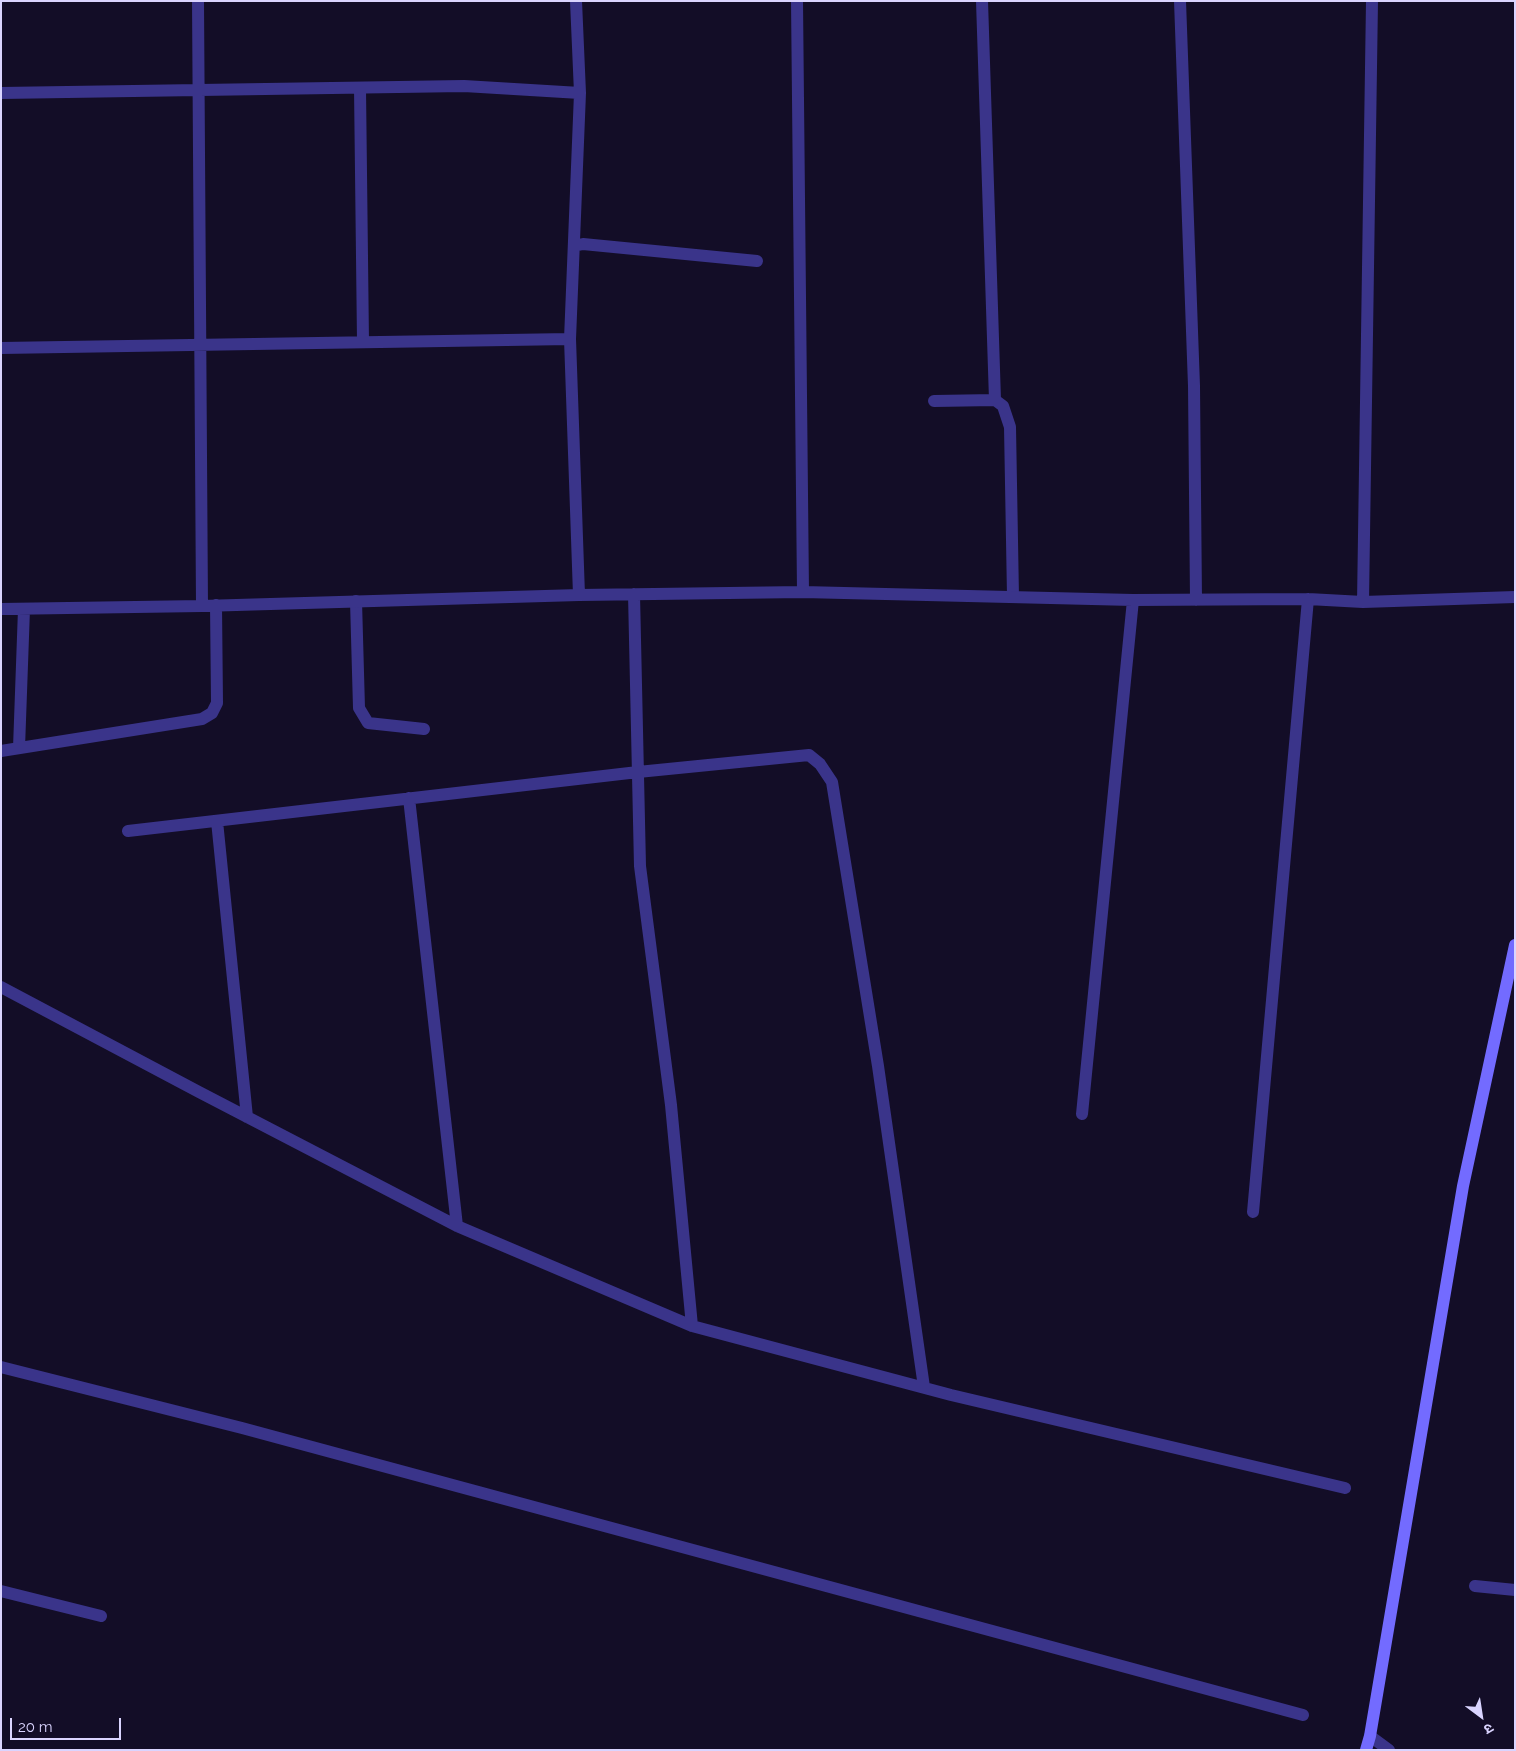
<!DOCTYPE html>
<html>
<head>
<meta charset="utf-8">
<style>
  body { margin:0 }
  #map { position:relative; width:1516px; height:1751px; overflow:hidden; background:#130d27; font-family:Raleway,"Noto Sans Devanagari",sans-serif }
  canvas { display:block }
  .frame { position:absolute; inset:0; border:2px solid #dad4ff; pointer-events:none }
  .north { position:absolute; left:1456px; top:1691px; width:50px; height:50px; -webkit-text-stroke:4px #130d27; paint-order:stroke; rotate:149deg; font-size:14px; font-weight:700; line-height:20px; text-align:center; color:#dad4ff }
  .north::after { content:''; display:block; margin:auto; width:18px; height:22px; background:#dad4ff; clip-path:polygon(50% 0,100% 100%,50% 72%,0 100%) }
  .scale { position:absolute; left:10px; top:1718px; width:111px; height:22px; box-sizing:border-box; border:2px solid #dad4ff; border-top:0; padding-left:6px; font-size:15px; line-height:18px; white-space:nowrap; color:#dad4ff; -webkit-text-stroke:4px #130d27; paint-order:stroke }
</style>
</head>
<body>
<div id="map">
<canvas width="1516" height="1751"></canvas>
<div class="frame"></div>
<div class="north">उ</div>
<div class="scale">20 m</div>
</div>
<script>
const ctx = document.querySelector('canvas').getContext('2d');
ctx.lineJoin = 'round';
function poly(rows) {
  const path = new Path2D();
  for (const r of rows) {
    path.moveTo(r[0], r[1]);
    for (let i = 2; i < r.length; i += 2) path.lineTo(r[i], r[i + 1]);
  }
  return path;
}
function stroke(path, color, width, dash) {
  ctx.strokeStyle = color;
  ctx.lineWidth = width;
  ctx.lineCap = dash ? 'butt' : 'round';
  ctx.setLineDash(dash || []);
  ctx.stroke(path);
}
stroke(poly([
  [982,1,995,400],
  [934,401,995,400,1003,406,1010,427,1013,597],
  [356,601,359,708,368,723,424,729]
]), '#3a348a', 12);
stroke(poly([
  [198,1,202,606],
  [576,1,580,93],
  [797,1,803,592],
  [1180,1,1194,386,1196,600],
  [360,88,363,342],
  [1,93,464,86,580,93,570,339,579,595],
  [574,246,583,244,757,261],
  [1,348,570,339],
  [634,594,640,866,671,1105,692,1326],
  [1363,602,1372,1],
  [1,609,202,606,579,595,803,592,1133,600,1308,599,1363,602,1515,597],
  [19,748,24,609],
  [1,751,202,719,212,713,217,703,216,605],
  [409,798,457,1226],
  [217,821,247,1117],
  [128,831,638,772,809,755,820,764,832,782,878,1066,924,1387],
  [1,987,199,1092,457,1226,692,1326,951,1395,1345,1488],
  [1082,1114,1133,600],
  [1253,1212,1308,599],
  [1,1367,242,1428,1303,1715],
  [1475,1586,1515,1590],
  [1,1591,101,1616],
  [1370,1736,1389,1750]
]), '#3a348a', 12);
stroke(poly([
  [1366,1750,1370,1736,1463,1186,1515,945]
]), '#736bff', 12);
</script>
</body>
</html>
